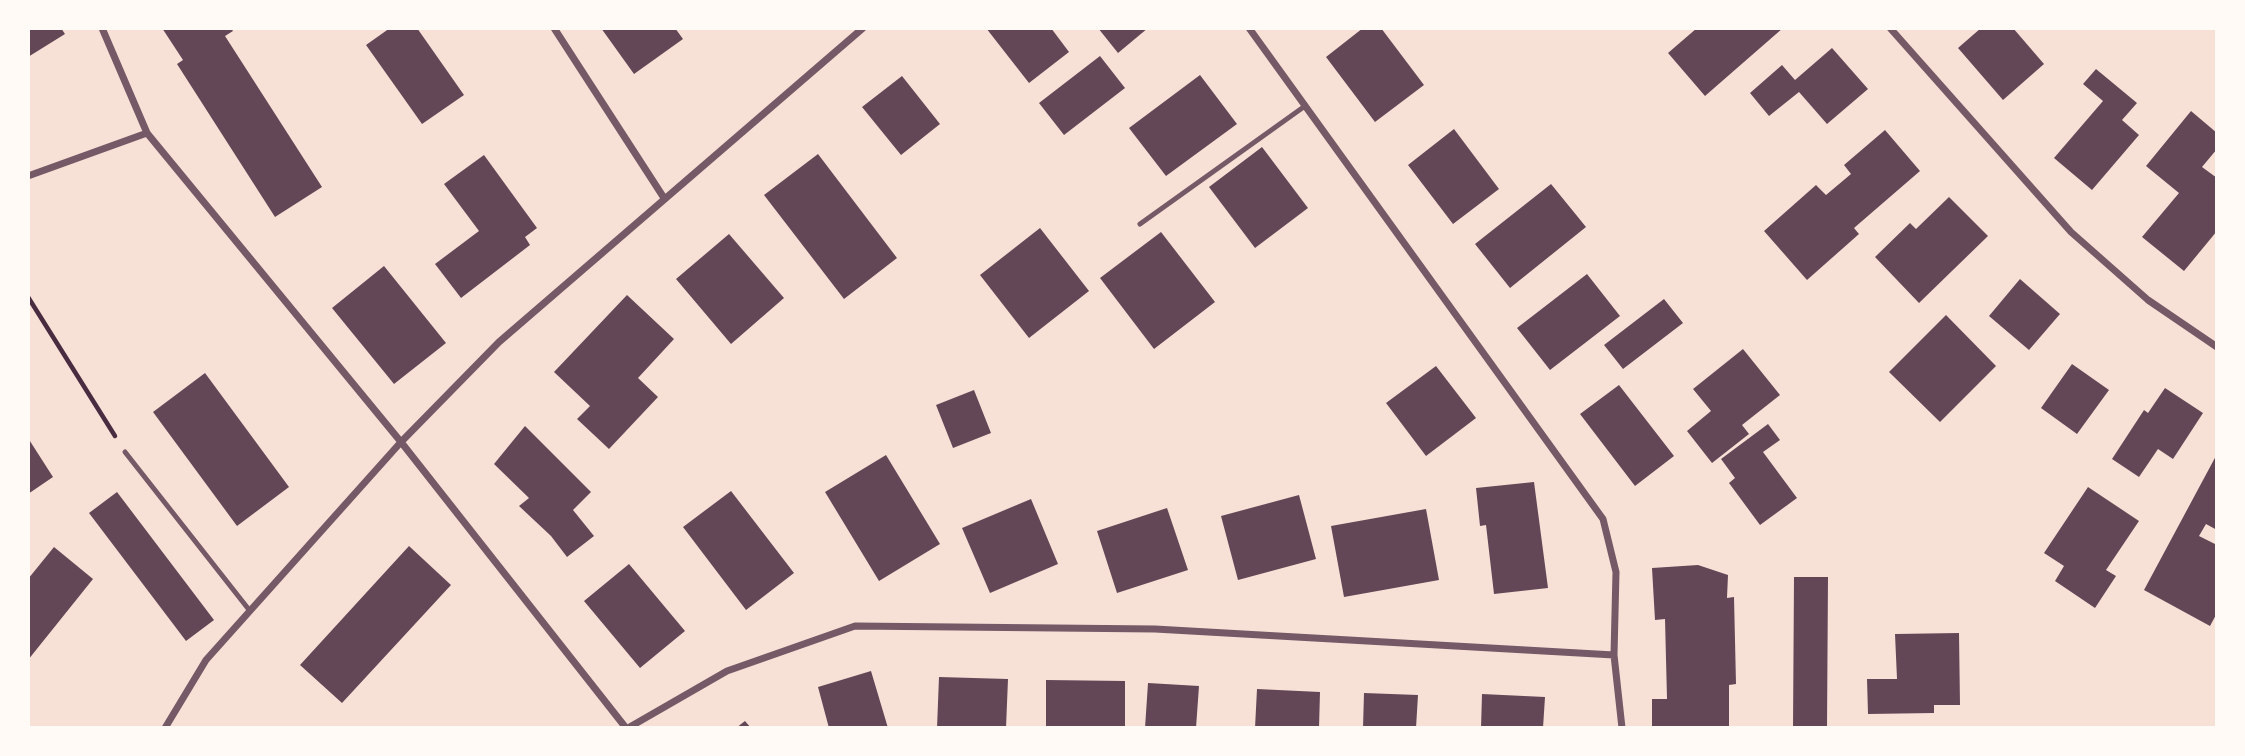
<!DOCTYPE html>
<html>
<head>
<meta charset="utf-8">
<style>
  body { margin:0 }
  #map { position:relative; width:2245px; height:756px; overflow:hidden; background:#f7e1d7; font-family:"IBM Plex Sans",sans-serif }
  canvas { display:block }
  .frame { position:absolute; inset:0; border:30px solid #fffaf5; pointer-events:none }
</style>
</head>
<body>
<div id="map">
<canvas width="2245" height="756"></canvas>
<div class="frame"></div>
</div>
<script>
const ctx = document.querySelector('canvas').getContext('2d');
ctx.lineJoin = 'round';
function fill(path, color) {
  ctx.fillStyle = color;
  ctx.fill(path, 'evenodd');
}
function poly(rows) {
  const path = new Path2D();
  for (const r of rows) {
    path.moveTo(r[0], r[1]);
    for (let i = 2; i < r.length; i += 2) path.lineTo(r[i], r[i + 1]);
  }
  return path;
}
function stroke(path, color, width, dash) {
  ctx.strokeStyle = color;
  ctx.lineWidth = width;
  ctx.lineCap = dash ? 'butt' : 'round';
  ctx.setLineDash(dash || []);
  ctx.stroke(path);
}
fill(poly([
  [28,28,61,28,65,34,28,57],
  [162,28,231,28,233,31,225,36,322,187,275,217,177,64,183,60],
  [390,28,417,28,464,95,422,124,366,45],
  [601,28,675,28,683,39,634,74],
  [986,28,1051,28,1069,52,1029,83],
  [1098,28,1148,28,1118,53],
  [1363,28,1381,28,1424,85,1375,122,1326,57],
  [1697,28,1783,28,1705,96,1668,53],
  [1981,28,2013,28,2044,64,2003,100,1958,48],
  [1832,48,1868,89,1827,124,1799,92,1769,116,1750,93,1782,65,1795,80],
  [1100,56,1125,88,1064,135,1039,103],
  [2096,69,2137,103,2122,120,2139,135,2092,190,2054,158,2103,101,2083,84],
  [1200,75,1237,124,1166,176,1129,128],
  [902,76,940,124,901,155,862,107],
  [2191,111,2217,133,2217,149,2202,167,2217,178,2217,231,2184,271,2142,237,2179,193,2146,166],
  [1454,129,1499,189,1453,224,1408,165],
  [1885,130,1920,171,1854,228,1859,234,1807,280,1764,231,1816,185,1826,195,1851,174,1844,165],
  [1262,147,1308,208,1255,248,1209,187],
  [818,154,897,258,844,299,764,195],
  [484,155,537,228,525,237,530,245,461,298,435,264,479,231,444,184],
  [1551,184,1586,227,1510,288,1475,244],
  [1949,197,1988,236,1919,303,1875,257,1910,223,1916,229],
  [1040,228,1089,291,1029,338,980,275],
  [1161,232,1215,302,1154,349,1100,278],
  [729,234,784,298,731,344,676,279],
  [384,266,446,343,394,384,332,308],
  [1587,274,1620,316,1550,370,1517,328],
  [2020,279,2060,314,2029,350,1989,316],
  [627,295,674,339,638,378,658,397,609,449,577,419,590,406,554,372],
  [1664,299,1683,323,1623,369,1604,345],
  [1946,315,1996,366,1940,422,1889,372],
  [1743,349,1780,395,1742,425,1749,434,1712,463,1687,431,1711,411,1693,389],
  [2072,364,2109,390,2077,434,2041,408],
  [1436,366,1476,418,1426,456,1386,403],
  [205,373,289,487,237,526,153,412],
  [1619,385,1674,456,1635,486,1580,414],
  [2165,388,2203,413,2173,459,2158,449,2139,477,2112,459,2144,410,2148,413],
  [974,390,991,433,953,448,936,405],
  [1768,424,1780,440,1763,452,1797,498,1760,525,1729,483,1735,478,1721,459],
  [525,426,591,492,573,510,594,536,567,557,551,536,519,506,529,498,494,464],
  [28,438,53,477,28,494],
  [2217,454,2217,530,2206,524,2199,536,2217,545,2217,613,2210,626,2144,590],
  [886,455,940,544,879,581,825,492],
  [1534,482,1548,588,1494,594,1486,525,1480,526,1476,488],
  [2088,487,2139,521,2106,570,2116,576,2095,608,2055,581,2064,566,2044,553],
  [731,491,794,573,746,610,683,527],
  [117,492,214,620,186,641,89,513],
  [1299,495,1316,559,1238,580,1221,516],
  [1031,499,1058,564,990,593,962,528],
  [1167,508,1188,570,1117,593,1097,531],
  [1426,509,1439,580,1344,597,1331,526],
  [409,546,451,585,342,703,300,665],
  [54,547,93,579,28,660,28,579],
  [629,564,685,631,640,668,584,601],
  [1698,565,1728,575,1727,598,1734,597,1736,684,1729,685,1729,728,1652,728,1652,699,1667,699,1665,619,1655,620,1652,568],
  [1794,577,1828,577,1827,728,1793,728],
  [1959,633,1960,705,1934,705,1934,713,1868,714,1867,679,1897,679,1895,634],
  [871,671,888,728,829,728,818,687],
  [939,677,1008,679,1006,728,937,728],
  [1046,680,1125,681,1125,728,1046,728],
  [1148,683,1199,686,1196,728,1145,728],
  [1257,689,1320,692,1319,728,1255,728],
  [1364,693,1418,695,1416,728,1363,728],
  [1482,694,1545,697,1543,728,1481,728],
  [745,721,751,728,736,728]
]), '#644757');
stroke(poly([
  [28,297,115,436]
]), '#4a2c40', 4.5);
stroke(poly([
  [1140,224,1305,106],
  [125,452,250,611]
]), '#755966', 5);
stroke(poly([
  [102,28,147,133,401,442,626,728],
  [554,28,664,198],
  [1249,28,1603,519,1616,572,1614,655,1622,728],
  [1890,28,2071,232,2148,300,2217,347],
  [28,176,147,133],
  [165,728,206,660,401,442,499,342,863,28],
  [628,728,727,671,855,626,1155,629,1614,655]
]), '#755966', 7);
</script>
</body>
</html>
